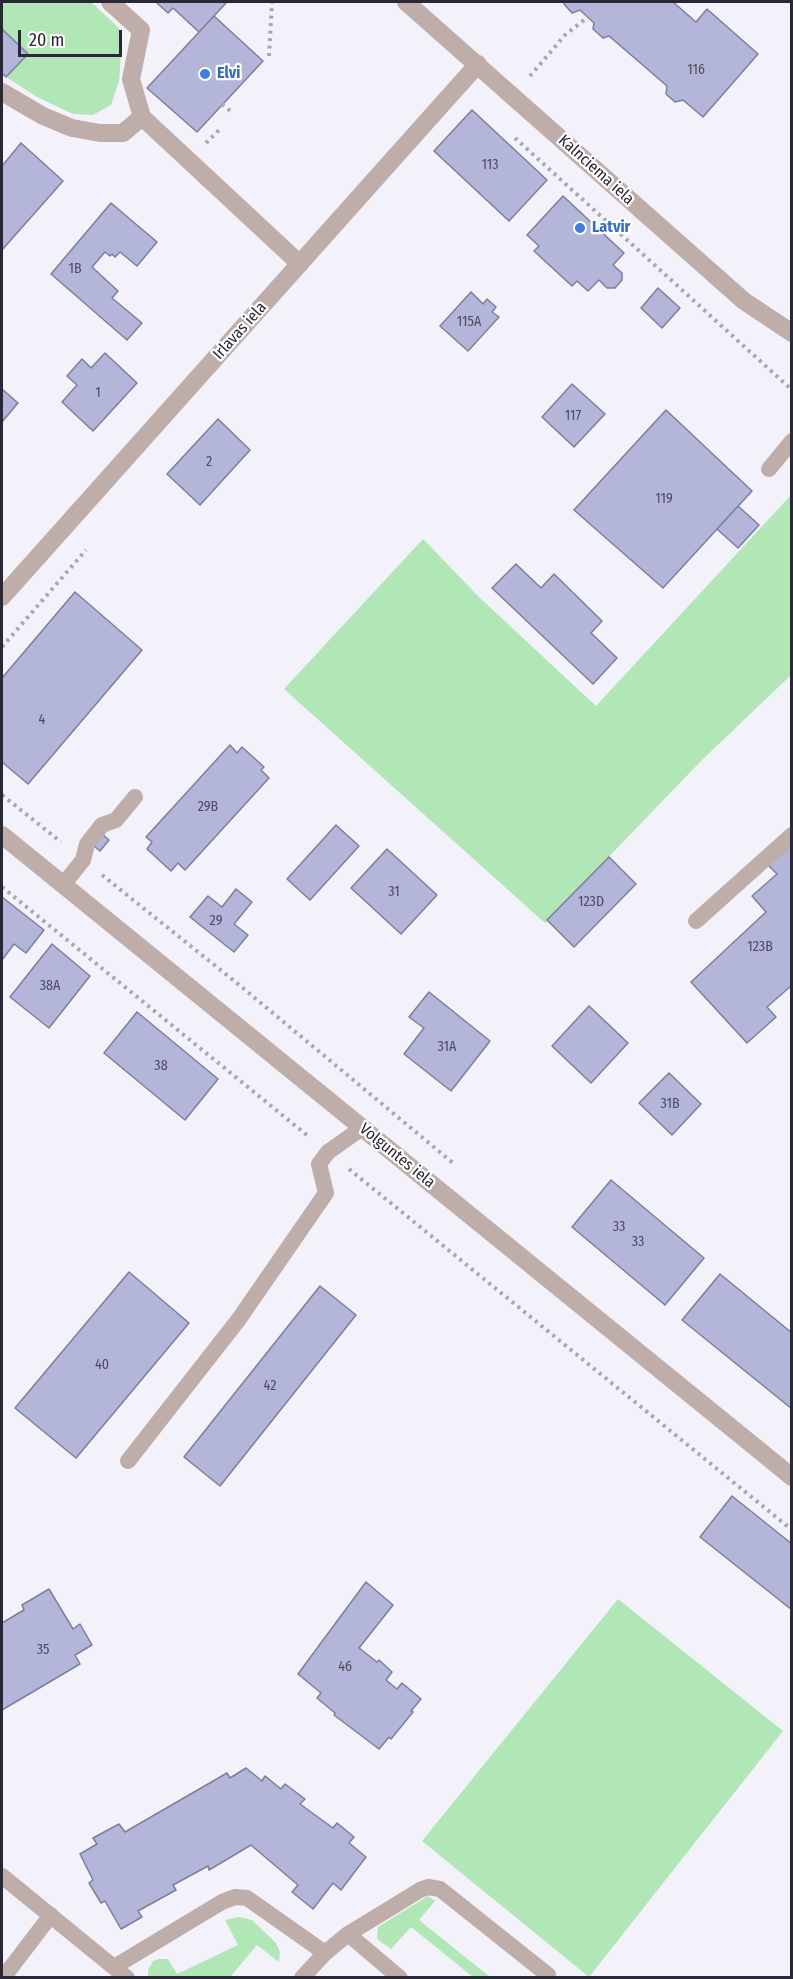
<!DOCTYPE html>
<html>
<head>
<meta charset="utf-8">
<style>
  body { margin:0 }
  #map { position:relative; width:793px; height:1979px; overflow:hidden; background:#f3f2fa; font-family:"Fira Sans Condensed",sans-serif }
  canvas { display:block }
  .frame { position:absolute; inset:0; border:3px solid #2a2836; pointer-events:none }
  .scale { position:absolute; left:18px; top:30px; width:104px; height:27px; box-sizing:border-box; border:3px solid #2a2836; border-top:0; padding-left:8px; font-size:18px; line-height:21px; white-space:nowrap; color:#2a2836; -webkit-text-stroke:4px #fff; paint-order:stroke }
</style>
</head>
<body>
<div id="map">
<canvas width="793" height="1979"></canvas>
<div class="frame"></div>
<div class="scale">20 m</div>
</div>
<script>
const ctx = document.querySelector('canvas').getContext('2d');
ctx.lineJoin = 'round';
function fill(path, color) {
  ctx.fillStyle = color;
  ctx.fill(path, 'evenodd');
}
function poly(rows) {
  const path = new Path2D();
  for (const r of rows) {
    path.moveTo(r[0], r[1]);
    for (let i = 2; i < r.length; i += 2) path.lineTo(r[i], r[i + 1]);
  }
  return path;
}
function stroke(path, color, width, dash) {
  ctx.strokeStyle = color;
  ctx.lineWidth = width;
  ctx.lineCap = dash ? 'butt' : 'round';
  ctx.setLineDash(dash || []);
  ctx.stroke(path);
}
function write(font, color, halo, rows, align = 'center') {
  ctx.font = font + ' "Fira Sans Condensed",sans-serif';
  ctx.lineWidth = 4.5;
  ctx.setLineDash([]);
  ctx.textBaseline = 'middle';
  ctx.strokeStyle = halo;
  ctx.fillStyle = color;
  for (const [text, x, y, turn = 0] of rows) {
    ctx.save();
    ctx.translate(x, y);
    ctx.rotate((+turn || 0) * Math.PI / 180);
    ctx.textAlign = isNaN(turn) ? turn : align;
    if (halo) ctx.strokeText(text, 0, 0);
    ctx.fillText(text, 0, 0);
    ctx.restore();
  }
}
fill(poly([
  [2,2,91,2,119,28,121,52,119,81,111,105,93,115,73,114,37,97,6,77,28,54,2,29],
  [791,495,791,675,701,761,545,923,284,689,423,539,480,598,596,706],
  [618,1599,783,1731,589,1977,422,1841],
  [428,1896,435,1901,419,1920,490,1977,473,1977,411,1927,391,1949,377,1939,378,1927],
  [239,1917,252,1920,276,1943,280,1952,279,1962,257,1945,230,1977,195,1977,192,1976,190,1978,148,1977,148,1970,153,1961,159,1959,168,1959,177,1974,238,1945,225,1920]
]), '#b1e6b7');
const building = poly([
  [158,2,227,2,199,32,173,8,168,13,157,3,158,2],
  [564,2,673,2,696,22,707,9,758,54,703,117,683,100,675,102,666,94,667,86,609,36,603,38,593,29,594,23,580,10,572,13,564,4,564,2],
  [214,16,263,61,197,132,147,88,214,16],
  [2,29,28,54,6,77,2,73,2,29],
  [472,110,547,180,509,221,434,151,472,110],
  [21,143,63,181,2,250,2,166,21,143],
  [563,196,624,253,613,265,622,273,622,280,615,288,607,288,599,280,588,291,577,281,572,286,534,251,539,246,527,235,563,196],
  [111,203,157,242,137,266,120,252,115,257,112,254,110,256,105,252,92,267,118,291,112,298,142,323,127,340,51,274,111,203],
  [658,288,680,308,662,328,641,308,658,288],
  [471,292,483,304,487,299,496,307,492,312,499,317,468,351,440,326,471,292],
  [105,353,137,383,93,431,62,402,77,385,67,376,82,359,91,368,105,353],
  [572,384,605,414,574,447,542,417,572,384],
  [2,389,18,403,2,422,2,389],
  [666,410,752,491,663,588,574,510,666,410],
  [218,419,250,450,200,505,167,474,218,419],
  [738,506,759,525,738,548,717,529,738,506],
  [516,564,541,588,554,574,602,621,591,633,617,658,593,684,492,588,516,564],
  [75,592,142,650,28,784,2,762,2,678,75,592],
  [230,745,237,753,242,747,264,767,261,770,269,778,185,870,178,863,171,871,147,849,152,842,146,837,230,745],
  [336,825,359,846,310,900,287,879,336,825],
  [102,834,109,840,100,851,93,845,102,834],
  [792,839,792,985,767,1007,776,1017,747,1043,691,982,766,912,752,896,777,874,766,863,792,839],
  [387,849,437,895,401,934,351,888,387,849],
  [609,857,636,884,574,947,547,920,609,857],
  [236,889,252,902,234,924,248,935,234,952,190,917,208,896,222,907,236,889],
  [2,897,44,930,26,953,14,944,2,960,2,897],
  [52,944,90,976,49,1028,10,997,52,944],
  [429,992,490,1041,451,1091,404,1054,424,1028,409,1017,429,992],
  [589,1006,628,1043,591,1083,552,1046,589,1006],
  [137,1012,218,1079,185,1120,104,1053,137,1012],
  [669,1073,701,1104,672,1135,639,1103,669,1073],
  [611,1180,704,1258,665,1305,572,1227,611,1180],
  [129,1272,189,1323,76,1458,15,1408,129,1272],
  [720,1274,792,1333,792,1409,682,1320,720,1274],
  [320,1286,356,1315,220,1486,184,1457,320,1286],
  [732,1496,792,1544,792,1610,700,1537,732,1496],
  [366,1582,393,1605,359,1648,377,1662,379,1660,392,1672,386,1680,397,1689,402,1683,421,1699,411,1711,413,1712,391,1739,389,1737,379,1749,334,1715,335,1713,317,1698,321,1693,298,1674,366,1582],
  [49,1589,73,1629,80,1624,92,1645,75,1655,80,1664,2,1710,2,1623,24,1610,22,1605,49,1589],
  [246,1768,262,1781,265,1776,281,1789,285,1784,305,1799,300,1804,333,1828,337,1823,354,1837,349,1843,366,1857,341,1890,333,1883,313,1909,292,1892,298,1885,251,1845,209,1870,208,1866,173,1885,176,1890,138,1911,142,1917,121,1929,105,1901,101,1903,89,1883,93,1880,80,1854,97,1844,93,1838,119,1824,125,1832,227,1773,230,1778,246,1768]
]);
fill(building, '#b3b6d8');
stroke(building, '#7c7e9e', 1.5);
stroke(poly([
  [269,56,272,2],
  [530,76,565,35,588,17],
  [222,104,233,113],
  [515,138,792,390],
  [206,143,220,129],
  [2,647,86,550],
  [2,795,61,842],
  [102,875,238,984,453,1163],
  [2,887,308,1136],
  [349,1169,792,1530]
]), '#a8a6b1', 4, [3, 4.5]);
stroke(poly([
  [769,469,792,441],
  [63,885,83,860,87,844,102,825,116,820,135,797],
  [696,921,792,835],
  [128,1461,239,1319,326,1193,319,1164,328,1152,362,1128],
  [2,1876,127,1978],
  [348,1934,420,1890,428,1887,440,1889,548,1975,548,1978],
  [114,1967,222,1902,235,1897,247,1898,325,1953],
  [3,1978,51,1915],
  [302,1978,325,1953,348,1934,400,1978]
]), '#beada8', 16);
stroke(poly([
  [110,2,141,30,131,79,142,117,300,264],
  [406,2,744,301,792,333],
  [2,92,43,116,72,128,100,133,123,133,142,117],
  [2,597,478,64]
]), '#beada8', 18);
stroke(poly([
  [2,835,792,1477]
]), '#beada8', 18);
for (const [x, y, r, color] of [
  [205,74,6,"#3f7fe0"],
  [580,228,6,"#3f7fe0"]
]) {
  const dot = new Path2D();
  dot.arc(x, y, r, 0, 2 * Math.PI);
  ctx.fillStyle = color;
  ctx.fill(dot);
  stroke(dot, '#fff', 2);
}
write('14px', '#4c4c5e', null, [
  ["116",696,70],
  ["113",490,165],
  ["1B",75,269],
  ["115A",469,322],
  ["1",98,393],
  ["117",573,416],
  ["2",209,462],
  ["119",664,499],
  ["4",42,720],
  ["29B",208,807],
  ["31",394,892],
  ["123D",591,902],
  ["29",216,921],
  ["123B",760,947],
  ["38A",50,986],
  ["31A",447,1047],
  ["38",161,1066],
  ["31B",670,1104],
  ["33",619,1227],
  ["33",638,1242],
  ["40",102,1365],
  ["42",270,1386],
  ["35",43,1650],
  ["46",345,1667]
]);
write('bold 16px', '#366cbe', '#fff', [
  ["Elvi",217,74],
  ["Latvir",592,228]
], 'left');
write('16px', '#2a2836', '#fff', [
  ["Kalnciema iela",596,170,42],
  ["Irlavas iela",240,331,-48],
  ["Volguntes iela",397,1156,39]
]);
</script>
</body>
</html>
